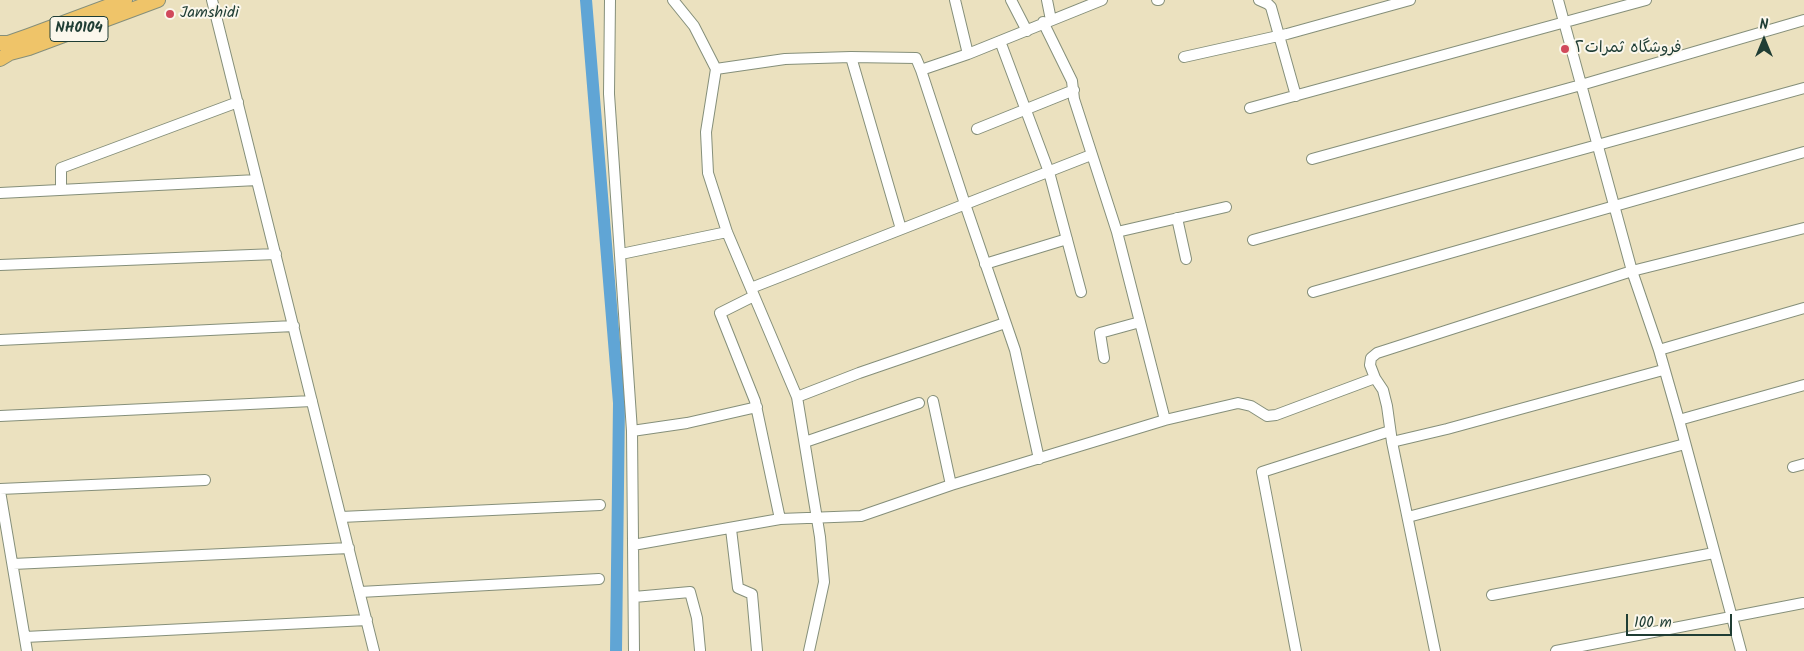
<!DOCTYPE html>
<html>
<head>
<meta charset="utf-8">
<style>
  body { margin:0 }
  #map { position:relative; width:1804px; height:651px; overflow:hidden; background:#ebe1bf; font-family:Kalam,sans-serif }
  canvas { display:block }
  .north { position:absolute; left:1739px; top:15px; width:50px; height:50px; -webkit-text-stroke:4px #fbf7ec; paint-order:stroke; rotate:0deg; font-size:14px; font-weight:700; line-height:20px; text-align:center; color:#1f3d34 }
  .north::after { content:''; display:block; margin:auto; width:18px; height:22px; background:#1f3d34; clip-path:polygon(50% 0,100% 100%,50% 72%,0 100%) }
  .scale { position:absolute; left:1626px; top:614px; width:106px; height:22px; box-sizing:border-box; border:2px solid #1f3d34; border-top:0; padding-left:6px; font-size:15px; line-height:18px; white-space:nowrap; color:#1f3d34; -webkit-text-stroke:4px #fbf7ec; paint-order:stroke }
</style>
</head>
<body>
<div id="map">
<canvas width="1804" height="651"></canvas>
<div class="north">N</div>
<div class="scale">100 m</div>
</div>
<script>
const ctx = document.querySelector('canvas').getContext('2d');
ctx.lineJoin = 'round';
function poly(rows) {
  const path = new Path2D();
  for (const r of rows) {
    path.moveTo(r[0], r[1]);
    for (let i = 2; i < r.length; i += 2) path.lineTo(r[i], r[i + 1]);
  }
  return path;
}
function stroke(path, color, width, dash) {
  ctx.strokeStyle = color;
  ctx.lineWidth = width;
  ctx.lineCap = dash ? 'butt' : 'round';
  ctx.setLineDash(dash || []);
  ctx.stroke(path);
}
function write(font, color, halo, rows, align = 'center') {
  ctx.font = font + ' Kalam,"Playpen Sans Arabic",sans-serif';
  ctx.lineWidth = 4;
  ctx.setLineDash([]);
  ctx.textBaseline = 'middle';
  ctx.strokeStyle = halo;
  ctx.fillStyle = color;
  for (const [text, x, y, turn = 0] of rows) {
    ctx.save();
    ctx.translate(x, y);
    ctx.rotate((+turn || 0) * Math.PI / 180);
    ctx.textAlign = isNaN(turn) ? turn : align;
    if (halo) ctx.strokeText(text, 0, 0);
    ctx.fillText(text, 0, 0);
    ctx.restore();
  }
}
stroke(poly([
  [586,0,619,403,616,651]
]), '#60a5d5', 12);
const minor = poly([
  [212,0,374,651],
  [610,0,609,94,632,431,634,651],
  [673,0,694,26,716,69,706,132,708,173,727,232,797,397,820,537,824,582,809,651],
  [955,0,968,54],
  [1011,0,1027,31],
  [1047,0,1051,20],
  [1157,0,1159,0],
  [1259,0,1268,4,1271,7,1296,96],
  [1558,0,1632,271,1659,350,1679,420,1741,651],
  [1043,22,1072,81,1074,99,1117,232,1165,420],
  [1000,41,1049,172,1081,292],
  [851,57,901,229],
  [1184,57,1287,34,1410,0],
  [716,69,785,59,851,57,916,58,921,70,965,204,1015,350,1039,459],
  [921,70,968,54,1102,0],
  [1250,108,1646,0],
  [977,129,1074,90],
  [1312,159,1581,85,1804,20],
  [61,190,61,168,238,102],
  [0,193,257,180],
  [1177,218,1186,259],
  [1117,232,1226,207],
  [1253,240,1804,88],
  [621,254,727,232],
  [985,264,1067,239],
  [0,265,276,254],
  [751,288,1091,155],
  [1313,292,1804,152],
  [754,296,720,313,755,401,780,519],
  [0,340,294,326],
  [1659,350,1804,308],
  [1104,358,1100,333,1140,322],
  [1375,378,1383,390,1387,406,1392,442,1435,651],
  [797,397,859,373,1005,323],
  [933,401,951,485],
  [0,416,312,401],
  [1679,420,1804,385],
  [632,431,687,423,757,407],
  [805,442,919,403],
  [1392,442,1447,429,1663,370],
  [1793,467,1804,464],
  [0,489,205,480],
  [0,491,27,651],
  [341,517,600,505],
  [1408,517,1685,444],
  [731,529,738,588,752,594,757,651],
  [633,545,780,519,861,516,951,485,1165,420,1238,403,1251,406,1267,416,1276,415,1375,378,1370,365,1371,358,1377,353,1632,271,1804,228],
  [13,564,349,548],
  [360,592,599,579],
  [1492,595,1714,553],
  [634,597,690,592,697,618,700,650],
  [25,637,367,620],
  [1296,651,1262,472,1390,431],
  [1556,651,1803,603]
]);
const highway = poly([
  [0,43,8,43,28,36,125,0],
  [0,59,10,53,29,48,158,0]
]);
stroke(minor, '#858f7a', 12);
stroke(highway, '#858f7a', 16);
stroke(minor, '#fff', 10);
stroke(highway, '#efc469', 14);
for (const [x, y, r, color] of [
  [170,14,5,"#d1495b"],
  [1565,49,5,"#d1495b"]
]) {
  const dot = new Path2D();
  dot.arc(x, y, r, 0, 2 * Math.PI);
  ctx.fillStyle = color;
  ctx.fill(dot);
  stroke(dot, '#fbf7ec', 2);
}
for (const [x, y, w] of [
  [79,29,58]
]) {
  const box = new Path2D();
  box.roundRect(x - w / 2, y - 12.5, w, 25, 4);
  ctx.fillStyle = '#fbf7ec';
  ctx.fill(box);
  stroke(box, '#1f3d34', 1);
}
write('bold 15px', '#1f3d34', null, [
  ["NH0104",79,29]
]);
write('16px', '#1f3d34', '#fbf7ec', [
  ["Jamshidi",180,14],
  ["فروشگاه ثمرات٢",1575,49]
], 'left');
</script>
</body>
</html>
